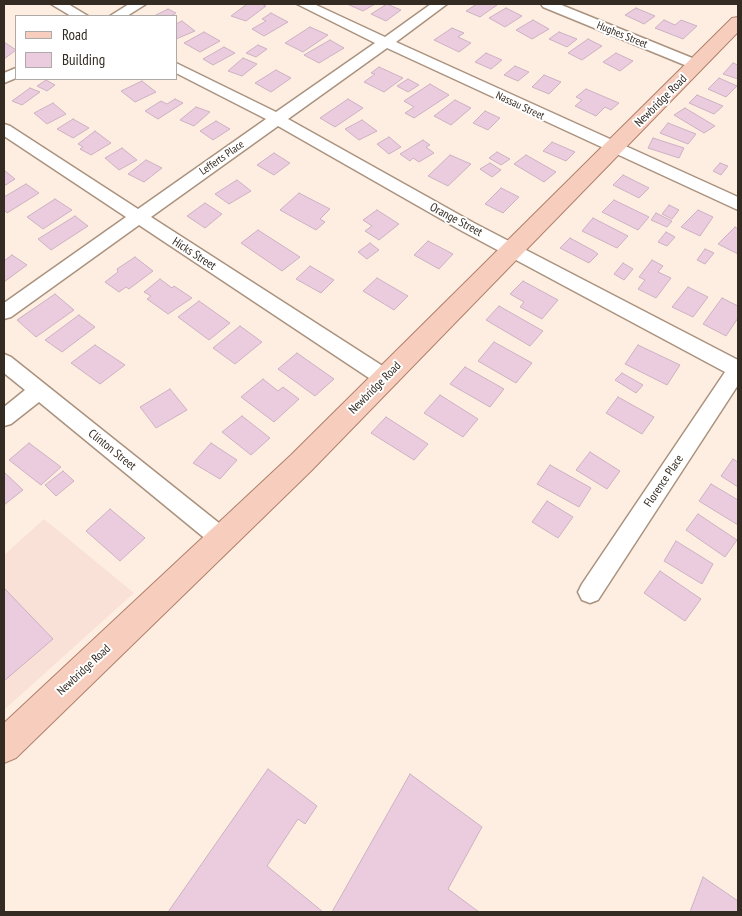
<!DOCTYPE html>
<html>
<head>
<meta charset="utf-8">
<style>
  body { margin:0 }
  #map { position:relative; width:742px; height:916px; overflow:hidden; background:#fdeee1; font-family:"PT Sans Narrow",sans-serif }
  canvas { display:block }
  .frame { position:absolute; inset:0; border:5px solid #342b22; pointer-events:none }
  .legend { position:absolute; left:15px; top:15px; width:162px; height:65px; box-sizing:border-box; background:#fff; border:1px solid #aeaaa7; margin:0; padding:6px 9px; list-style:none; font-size:15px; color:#342b22 }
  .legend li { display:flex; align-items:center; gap:10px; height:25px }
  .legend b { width:25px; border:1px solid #aeaaa7 }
</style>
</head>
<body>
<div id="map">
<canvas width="742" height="916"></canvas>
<div class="frame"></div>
<ul class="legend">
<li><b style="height:6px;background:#f7cebe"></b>Road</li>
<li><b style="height:14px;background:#eaccde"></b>Building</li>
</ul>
</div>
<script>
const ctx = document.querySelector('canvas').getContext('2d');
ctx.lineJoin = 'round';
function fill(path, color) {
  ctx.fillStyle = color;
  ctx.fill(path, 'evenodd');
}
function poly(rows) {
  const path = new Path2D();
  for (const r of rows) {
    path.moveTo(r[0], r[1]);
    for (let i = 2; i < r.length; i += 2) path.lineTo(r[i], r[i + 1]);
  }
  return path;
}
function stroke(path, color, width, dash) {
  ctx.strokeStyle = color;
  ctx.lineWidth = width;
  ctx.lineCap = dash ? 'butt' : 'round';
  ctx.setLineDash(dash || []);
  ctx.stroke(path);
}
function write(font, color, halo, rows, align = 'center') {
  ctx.font = font + ' "PT Sans Narrow",sans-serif';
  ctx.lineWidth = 4;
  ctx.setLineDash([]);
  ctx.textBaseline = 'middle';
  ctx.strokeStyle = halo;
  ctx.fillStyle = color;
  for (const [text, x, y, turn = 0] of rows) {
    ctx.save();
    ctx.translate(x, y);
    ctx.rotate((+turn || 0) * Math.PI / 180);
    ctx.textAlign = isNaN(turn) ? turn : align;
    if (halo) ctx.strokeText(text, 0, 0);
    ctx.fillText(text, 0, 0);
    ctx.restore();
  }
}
fill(poly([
  [44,519,134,593,4,710,4,555]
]), '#fae1d8');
const building = poly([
  [247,4,261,4,266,6,246,21,231,16,247,4],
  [347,4,375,4,363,11,347,4],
  [387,4,401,10,386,21,371,14,387,4],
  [477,4,494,4,497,5,480,17,466,11,477,4],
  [506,8,522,16,505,27,489,18,506,8],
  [636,8,655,16,644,24,625,15,636,8],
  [168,9,176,13,171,16,154,16,168,9],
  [271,13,288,22,264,36,252,29,266,21,262,19,271,13],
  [533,20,549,29,532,39,516,30,533,20],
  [664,20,675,25,681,20,697,26,683,39,655,28,664,20],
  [182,21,195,31,176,39,176,24,182,21],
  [310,27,328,35,303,52,285,43,310,27],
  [452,28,464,33,458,37,471,43,459,52,434,40,452,28],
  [204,32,220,41,200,52,184,43,204,32],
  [559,32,577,39,567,47,549,39,559,32],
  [588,39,602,46,582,60,568,53,588,39],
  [330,40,344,48,319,63,304,55,330,40],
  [4,42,16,50,4,59,4,42],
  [258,45,267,49,256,57,246,53,258,45],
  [224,47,235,53,213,65,203,59,224,47],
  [486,53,502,60,491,69,475,62,486,53],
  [616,53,633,61,620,71,603,62,616,53],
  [243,58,257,64,242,76,228,71,243,58],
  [733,63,738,65,738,79,723,74,733,63],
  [515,66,529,72,518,81,504,75,515,66],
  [379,67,403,78,384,92,364,82,375,74,371,73,379,67],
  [276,70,291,78,271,92,255,83,276,70],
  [544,75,561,82,549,94,532,87,544,75],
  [719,78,737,86,726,97,708,89,719,78],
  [408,79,419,85,408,92,397,86,408,79],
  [46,80,55,85,47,91,37,86,46,80],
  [142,81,156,92,135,102,121,91,142,81],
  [430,84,449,95,414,118,405,113,414,107,404,101,430,84],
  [30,88,40,92,22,105,12,101,30,88],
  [586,89,619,103,611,110,605,107,596,116,575,106,582,100,576,97,586,89],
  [697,95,723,106,714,114,689,103,697,95],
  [175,99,183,103,158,119,145,111,161,101,167,104,175,99],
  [348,99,363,108,335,127,320,118,348,99],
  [455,100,471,108,451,125,434,116,455,100],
  [53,103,66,114,47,124,34,113,53,103],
  [196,107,210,112,194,126,180,120,196,107],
  [685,108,715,126,704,133,674,115,685,108],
  [485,111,500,118,488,130,473,123,485,111],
  [73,119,89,128,73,138,57,129,73,119],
  [362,120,377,131,359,140,345,129,362,120],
  [216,121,230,129,213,140,200,131,216,121],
  [668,123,696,134,688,144,660,133,668,123],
  [95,131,111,143,91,155,80,149,83,147,78,144,95,131],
  [389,137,401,147,389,154,377,144,389,137],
  [653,138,684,148,679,158,648,148,653,138],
  [423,140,430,145,426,147,434,153,419,162,413,158,410,161,400,154,423,140],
  [552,142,575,152,566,161,543,151,552,142],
  [122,148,137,160,119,170,105,158,122,148],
  [497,152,510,159,501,165,489,158,497,152],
  [274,153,290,163,274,175,257,165,274,153],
  [450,155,471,164,448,186,428,176,450,155],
  [526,155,556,172,544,182,514,164,526,155],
  [146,160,162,168,144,182,128,174,146,160],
  [490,163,501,170,492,177,480,169,490,163],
  [720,163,728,166,721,175,713,171,720,163],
  [4,170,15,179,4,186,4,170],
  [623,175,649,188,639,198,613,185,623,175],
  [237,180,251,191,229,204,215,194,237,180],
  [26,184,39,193,7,213,4,210,4,197,26,184],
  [501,188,519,197,503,213,485,204,501,188],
  [299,193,330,209,320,219,325,222,316,230,280,210,299,193],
  [55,199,72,210,43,229,27,217,55,199],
  [614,200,649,217,638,230,602,212,614,200],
  [205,203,222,214,205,228,187,216,205,203],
  [669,205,679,210,672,219,662,214,669,205],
  [377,210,399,224,379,240,365,231,372,226,363,220,377,210],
  [698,210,713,217,700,236,681,227,698,210],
  [656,213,672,221,667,227,651,220,656,213],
  [75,216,88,226,51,250,38,239,75,216],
  [593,218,628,236,617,248,582,231,593,218],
  [735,227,738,229,738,254,718,244,735,227],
  [258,230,300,257,282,271,241,243,258,230],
  [666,232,675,237,667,246,658,242,666,232],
  [570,238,594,251,598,254,589,263,560,248,570,238],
  [428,241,453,254,439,269,414,255,428,241],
  [370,243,379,250,367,259,358,252,370,243],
  [705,249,714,253,705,264,697,260,705,249],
  [12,255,27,265,4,282,4,261,12,255],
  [135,257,153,271,129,289,126,287,119,292,105,282,118,272,117,269,135,257],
  [652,260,663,266,658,272,671,278,656,298,638,289,645,280,639,277,652,260],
  [623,263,633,269,624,280,614,274,623,263],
  [310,266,334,280,321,293,296,279,310,266],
  [377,278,408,296,394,310,363,291,377,278],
  [160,279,172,288,174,286,192,298,168,314,147,299,151,296,144,292,160,279],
  [523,281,558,300,542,319,520,307,524,302,510,294,523,281],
  [688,287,708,297,693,317,672,307,688,287],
  [55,294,74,310,36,337,17,320,55,294],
  [722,298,738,306,738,318,726,336,703,324,722,298],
  [199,301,230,323,209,340,178,317,199,301],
  [499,306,543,331,530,346,486,320,499,306],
  [79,315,95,327,62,352,45,340,79,315],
  [240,326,262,342,235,364,213,348,240,326],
  [494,342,532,363,516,383,478,361,494,342],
  [95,345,125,365,100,384,71,363,95,345],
  [638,345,680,365,667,385,625,364,638,345],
  [297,353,334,379,315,396,278,369,297,353],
  [465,367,504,389,490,407,450,384,465,367],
  [622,373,643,385,636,393,615,380,622,373],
  [263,379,278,391,283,387,299,399,274,422,241,397,263,379],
  [170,389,187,410,156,428,140,407,170,389],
  [440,395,478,419,463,437,424,413,440,395],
  [618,397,654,417,642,434,606,413,618,397],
  [242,416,270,438,251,455,222,432,242,416],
  [386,417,428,444,414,460,371,433,386,417],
  [29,443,61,467,41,485,9,460,29,443],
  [211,443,237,460,220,479,193,463,211,443],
  [590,452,620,471,607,489,576,470,590,452],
  [733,459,738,462,738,487,721,476,733,459],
  [550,465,591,488,579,507,537,484,550,465],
  [63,471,74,481,56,496,45,485,63,471],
  [4,472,23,490,4,505,4,472],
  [711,484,738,500,738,525,699,501,711,484],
  [547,501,573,517,558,538,532,522,547,501],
  [110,509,145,538,120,561,86,531,110,509],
  [698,514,737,540,725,557,686,530,698,514],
  [676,541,713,564,702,584,664,561,676,541],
  [660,571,701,599,685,621,644,593,660,571],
  [4,588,53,639,4,681,4,588],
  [268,769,317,806,305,824,298,819,267,866,323,912,168,912,268,769],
  [410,774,482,827,448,889,479,912,332,912,410,774],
  [703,877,738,901,738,912,690,912,703,877]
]);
fill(building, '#eaccde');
stroke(building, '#cdb1c2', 1);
const minor = poly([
  [51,4,68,4,88,16,71,16,51,4],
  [129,4,146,4,127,16,110,16,129,4],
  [297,4,314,4,385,37,431,4,447,4,396,42,738,197,738,210,387,48,288,119,474,223,738,360,738,385,598,600,590,603,582,600,578,592,582,584,725,372,462,231,278,126,151,217,392,372,395,378,392,384,385,386,378,384,139,225,11,317,4,319,4,303,126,217,4,136,4,124,10,126,138,209,266,119,176,73,176,63,276,112,375,43,297,4],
  [541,4,559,4,702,62,704,65,697,69,692,68,543,7,541,4],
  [16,68,16,78,4,83,4,73,16,68],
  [4,354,11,357,229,531,232,538,229,545,221,548,213,545,39,402,11,424,4,426,4,407,25,390,4,373,4,354]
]);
const major = poly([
  [738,17,738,32,311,471,16,758,4,763,4,723,291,455,732,18,738,17]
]);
stroke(minor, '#aa927e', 3);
stroke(major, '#b0806b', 2);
fill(minor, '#fff');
fill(major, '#f7cebe');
write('11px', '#342b22', '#fff', [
  ["Hughes Street",622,35,22],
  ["Nassau Street",520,106,25],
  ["Lefferts Place",222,158,-35]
]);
write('12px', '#342b22', '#fff', [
  ["Newbridge Road",661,101,-45],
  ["Orange Street",456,220,28],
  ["Hicks Street",194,254,33],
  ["Newbridge Road",375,388,-45],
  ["Clinton Street",112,450,39],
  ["Florence Place",664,481,-56],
  ["Newbridge Road",84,670,-43]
]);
</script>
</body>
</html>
